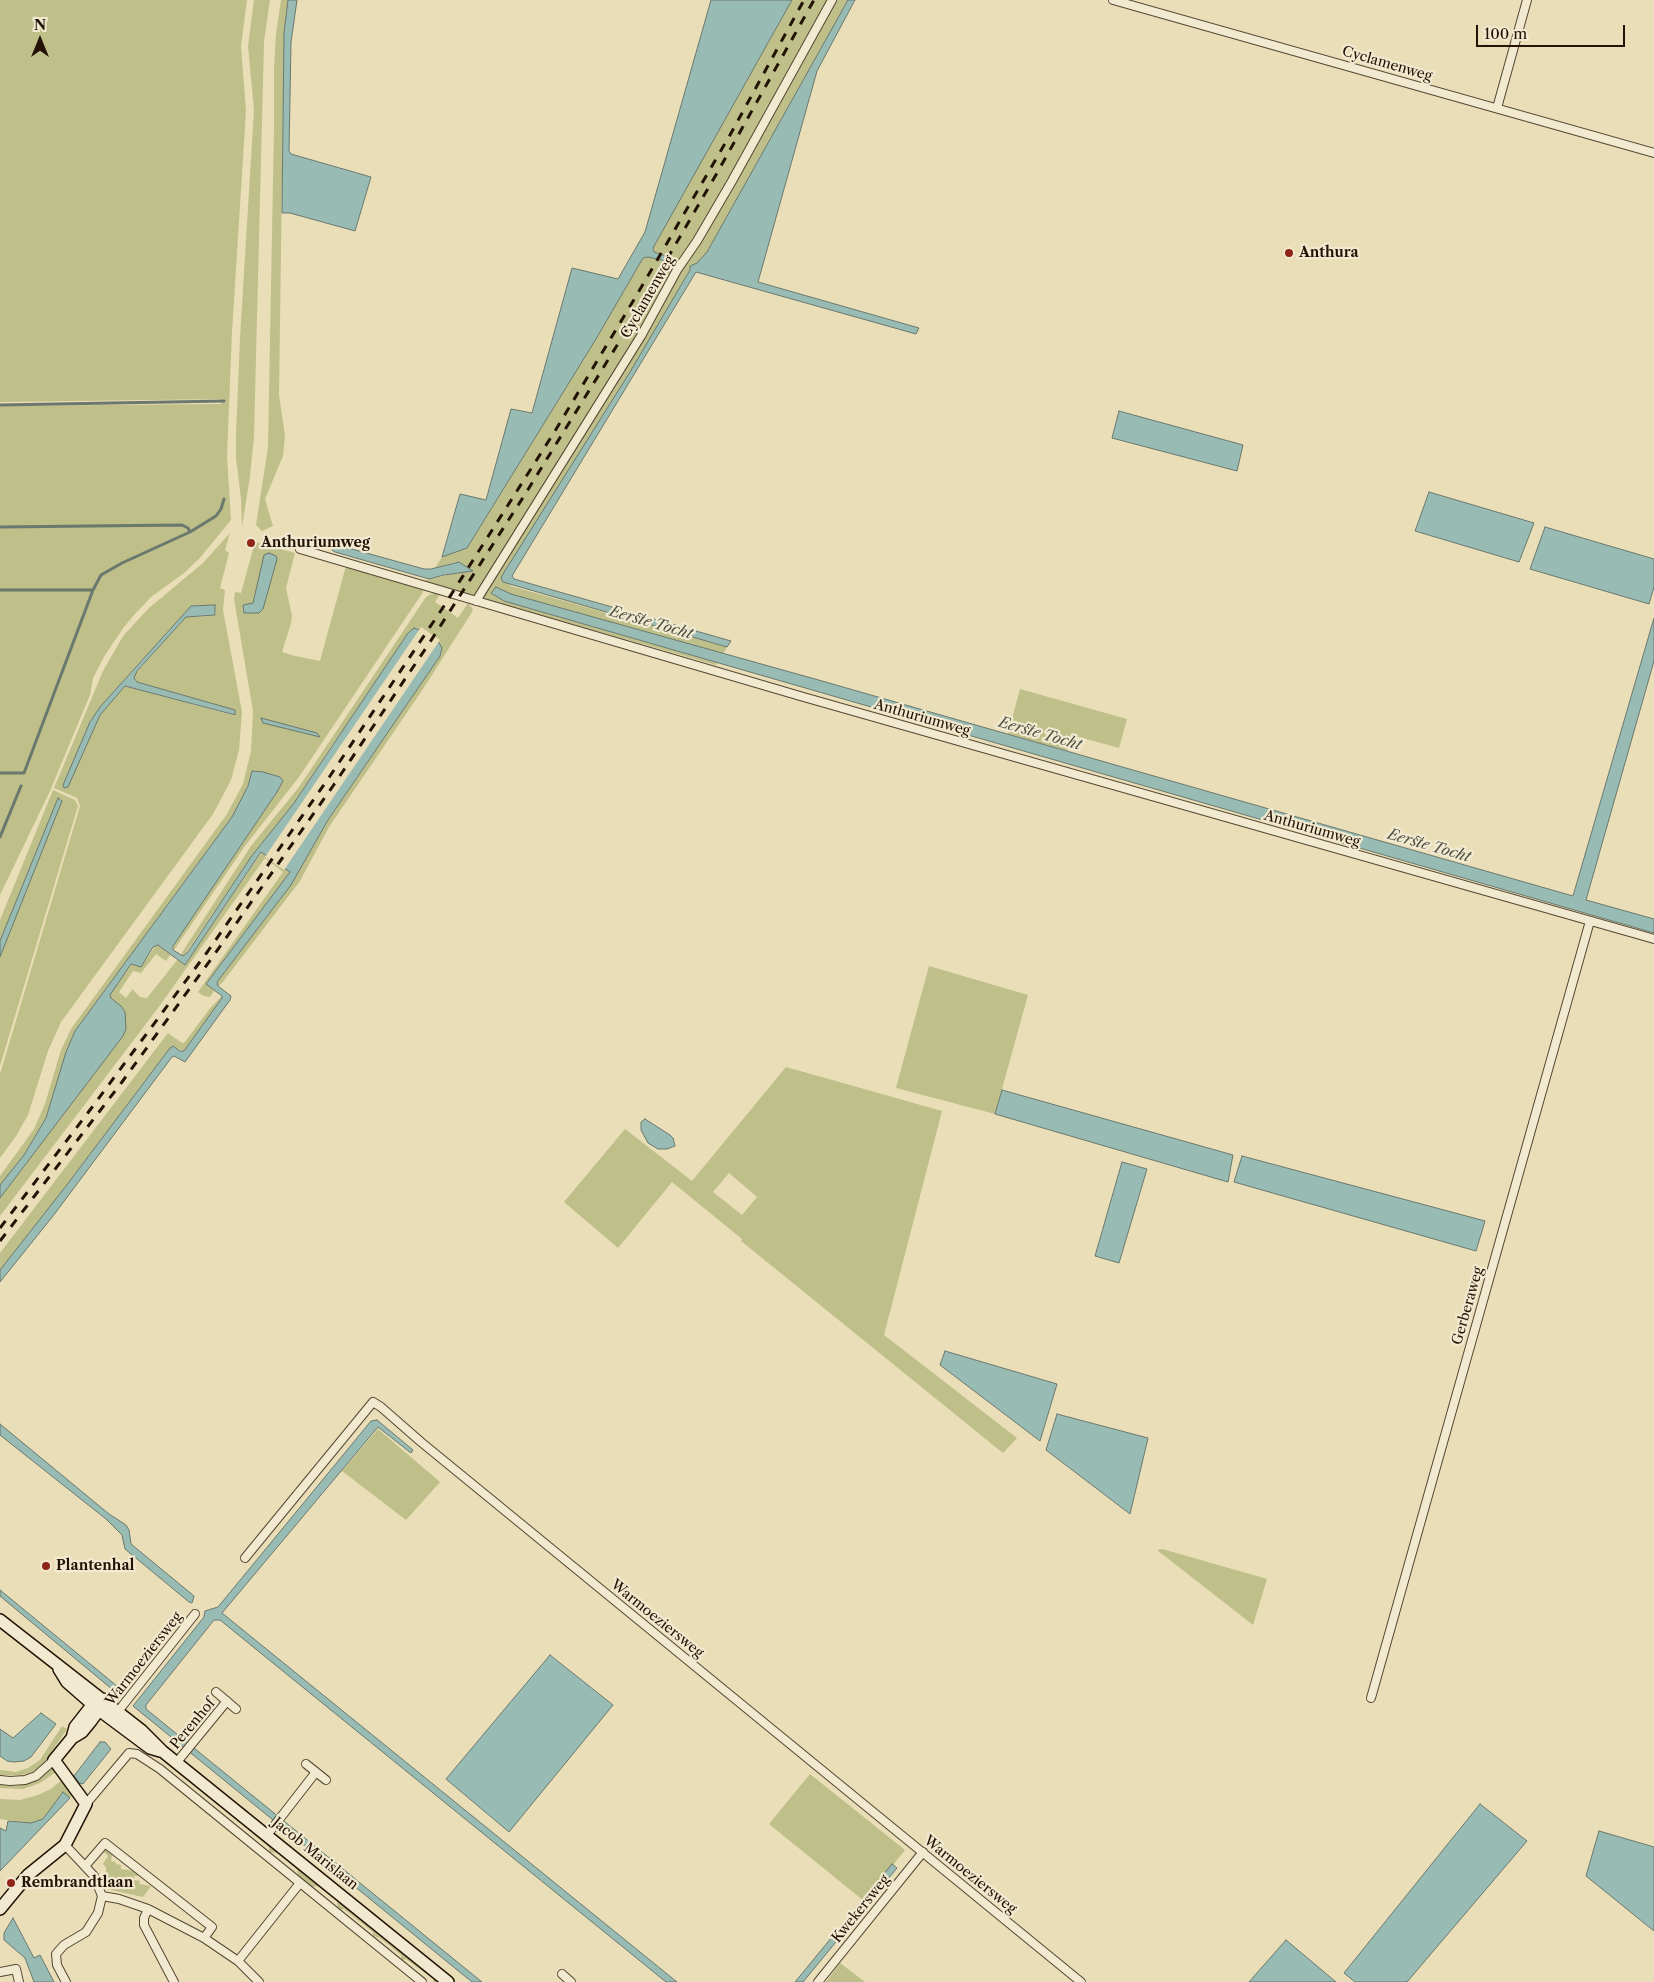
<!DOCTYPE html>
<html>
<head>
<meta charset="utf-8">
<style>
  body { margin:0 }
  #map { position:relative; width:1654px; height:1982px; overflow:hidden; background:#e9deb7; font-family:"Libre Caslon Text",serif }
  canvas { display:block }
  .north { position:absolute; left:15px; top:15px; width:50px; height:50px; -webkit-text-stroke:4px #f1ead0; paint-order:stroke; rotate:0deg; font-size:14px; font-weight:700; line-height:20px; text-align:center; color:#241305 }
  .north::after { content:''; display:block; margin:auto; width:18px; height:22px; background:#241305; clip-path:polygon(50% 0,100% 100%,50% 72%,0 100%) }
  .scale { position:absolute; left:1476px; top:25px; width:149px; height:22px; box-sizing:border-box; border:2px solid #241305; border-top:0; padding-left:6px; font-size:15px; line-height:18px; white-space:nowrap; color:#241305; -webkit-text-stroke:4px #f1ead0; paint-order:stroke }
</style>
</head>
<body>
<div id="map">
<canvas width="1654" height="1982"></canvas>
<div class="north">N</div>
<div class="scale">100 m</div>
</div>
<script>
const ctx = document.querySelector('canvas').getContext('2d');
ctx.lineJoin = 'round';
function fill(path, color) {
  ctx.fillStyle = color;
  ctx.fill(path, 'evenodd');
}
function poly(rows) {
  const path = new Path2D();
  for (const r of rows) {
    path.moveTo(r[0], r[1]);
    for (let i = 2; i < r.length; i += 2) path.lineTo(r[i], r[i + 1]);
  }
  return path;
}
function stroke(path, color, width, dash) {
  ctx.strokeStyle = color;
  ctx.lineWidth = width;
  ctx.lineCap = dash ? 'butt' : 'round';
  ctx.setLineDash(dash || []);
  ctx.stroke(path);
}
function write(font, color, halo, rows, align = 'center') {
  ctx.font = font + ' "Libre Caslon Text",serif';
  ctx.lineWidth = 4.5;
  ctx.setLineDash([]);
  ctx.textBaseline = 'middle';
  ctx.strokeStyle = halo;
  ctx.fillStyle = color;
  for (const [text, x, y, turn = 0] of rows) {
    ctx.save();
    ctx.translate(x, y);
    ctx.rotate((+turn || 0) * Math.PI / 180);
    ctx.textAlign = isNaN(turn) ? turn : align;
    if (halo) ctx.strokeText(text, 0, 0);
    ctx.fillText(text, 0, 0);
    ctx.restore();
  }
}
fill(poly([
  [0,0,247,0,241,46,246,111,232,332,227,456,231,520,199,559,184,573,151,597,134,615,124,627,105,655,93,678,90,695,50,791,0,895,0,406,221,404,221,399,0,402],
  [254,0,270,0,264,41,254,436,250,476,242,527,241,499,236,458,236,434,240,338,254,110,248,46],
  [281,0,288,0,284,33,279,395,285,436,283,456,265,499,273,526,262,531,256,525,268,447,274,128,274,68,276,34],
  [792,0,848,0,707,252,697,263,690,267,690,270,630,372,502,578,511,586,727,647,723,654,504,592,496,587,491,593,504,601,717,663,716,665,422,581,456,573,460,574,455,562,435,568,442,557,467,548,596,339,643,258,648,257,673,263,675,259,654,252,653,248],
  [230,533,225,550,229,553,220,588,225,590,223,610,242,712,239,750,231,780,213,814,61,1022,48,1051,28,1115,16,1136,0,1158,0,1074,80,806,77,798,54,788,103,671,123,636,149,608,203,563],
  [214,605,216,614,212,616,186,617,135,674,134,678,137,682,235,710,235,716,125,686,100,715,67,788,64,788,63,785,90,722,100,707,191,606],
  [255,542,295,553,286,588,292,616,291,623,282,652,295,656,320,661,346,566,423,589,423,592,299,777,245,846,174,950,174,944,283,781,280,777,275,775,254,771,241,802,232,817,75,1031,66,1052,46,1118,24,1155,0,1185,0,1176,34,1129,45,1104,61,1050,71,1029,227,814,243,784,251,751,253,711,234,599,235,592,241,593],
  [437,593,440,594,435,602,458,618,468,603,473,609,472,612,423,689,329,827,300,881,222,983,218,986,217,982,291,885,328,820,440,656,442,650,423,631,416,628,332,745,294,803,251,857,184,956,181,955,183,951,251,846,299,787,426,597,431,594],
  [1020,689,1127,719,1119,748,1072,735,1067,751,1008,734],
  [53,790,75,800,78,806,0,1066,0,957,61,799,58,799,0,941,0,920],
  [262,852,291,872,206,984,214,991,210,997,204,996,198,992,283,872,265,858,158,1008,0,1216,0,1198,125,1032,125,1012,121,1006,110,997,110,993,132,964,141,967,156,945,161,946,171,954,166,961,156,954,141,973,133,971,119,992,126,998,132,990,130,987,140,997,147,998,178,959,185,965],
  [929,966,1028,995,995,1114,896,1088],
  [222,996,222,998,184,1051,172,1046,170,1048,66,1186,0,1270,0,1253,168,1033,182,1043,184,1043,211,1007],
  [786,1067,942,1111,884,1335,1017,1438,1003,1453,741,1241,742,1239,672,1182,618,1248,564,1202,625,1129,692,1181],
  [729,1173,757,1197,742,1215,713,1192],
  [378,1429,440,1482,406,1520,342,1471],
  [1162,1549,1267,1579,1253,1625,1157,1550],
  [62,1726,67,1729,44,1763,34,1771,21,1775,0,1775,0,1770,16,1772,28,1768,40,1760],
  [52,1767,56,1772,40,1783,23,1789,0,1788,0,1785,17,1786,37,1779],
  [810,1774,905,1850,864,1901,769,1824],
  [63,1779,73,1794,70,1798,63,1793,43,1819,31,1823,0,1819,0,1799,20,1800,38,1795,51,1789],
  [255,1832,440,1982,433,1982,433,1979,406,1959,402,1960,401,1955,380,1938,373,1936,373,1932,344,1909,338,1910,337,1901,318,1886,312,1887,298,1876,297,1869,277,1853,269,1852,269,1847,253,1834],
  [105,1848,116,1856,112,1855,111,1861,116,1862,116,1864,121,1865,121,1869,134,1871,140,1876,134,1876,134,1880,140,1881,139,1884,151,1886,143,1897,107,1889,110,1885,106,1875,106,1867,103,1864,108,1856,102,1850],
  [840,1963,865,1982,826,1982]
]), '#bebf89');
const water = poly([
  [288,0,297,0,291,42,289,151,291,154,371,177,355,231,290,213,282,213,284,33,288,0],
  [711,0,792,0,653,248,654,252,675,259,676,261,674,263,648,257,643,258,596,339,467,548,442,557,460,494,486,500,511,409,532,413,572,268,618,279,645,232,711,0],
  [848,0,855,0,817,71,758,282,919,328,916,334,696,272,512,576,514,579,731,641,727,647,503,582,501,578,503,574,630,372,690,270,690,266,697,263,707,252,848,0],
  [1119,411,1243,445,1237,471,1112,438,1119,411],
  [1429,492,1534,523,1519,562,1415,531,1429,492],
  [1545,527,1654,559,1654,587,1649,604,1530,569,1545,527],
  [334,544,424,569,431,569,459,562,473,571,444,575,429,579,335,552,332,550,334,544],
  [269,553,276,556,277,559,263,609,259,613,244,613,243,605,253,603,264,555,269,553],
  [496,587,511,594,815,679,1573,896,1654,618,1654,661,1586,900,1654,919,1654,933,504,601,491,593,496,587],
  [215,605,215,615,186,617,137,671,134,678,137,682,235,710,235,715,125,686,100,715,68,787,64,788,63,785,90,722,100,707,191,606,215,605],
  [414,628,423,631,438,641,442,648,440,656,328,820,291,885,217,982,218,986,231,996,230,1000,185,1062,174,1056,172,1057,53,1216,0,1282,0,1270,66,1186,170,1048,173,1046,180,1051,184,1051,222,998,222,996,206,984,290,872,261,852,185,965,158,945,153,947,141,967,131,964,110,995,111,998,121,1006,125,1012,126,1029,123,1036,0,1198,0,1185,24,1155,46,1118,66,1052,75,1031,232,817,248,786,252,771,263,772,280,777,283,781,277,792,173,946,173,950,183,956,188,952,251,857,294,803,408,633,414,628],
  [261,718,317,733,320,737,263,723,261,718],
  [58,798,62,801,0,957,0,941,58,798],
  [1002,1090,1233,1155,1228,1182,995,1114,1002,1090],
  [645,1119,670,1135,673,1138,675,1146,667,1149,658,1149,648,1143,641,1130,641,1122,645,1119],
  [1242,1156,1485,1221,1476,1251,1234,1182,1242,1156],
  [1122,1162,1147,1169,1119,1263,1095,1256,1122,1162],
  [945,1351,1057,1384,1040,1441,940,1365,945,1351],
  [1057,1414,1148,1438,1130,1514,1046,1450,1057,1414],
  [377,1420,413,1450,411,1453,378,1427,222,1613,677,1982,666,1982,220,1620,214,1620,146,1705,146,1709,482,1982,472,1982,133,1706,204,1617,205,1611,218,1607,371,1421,377,1420],
  [0,1424,109,1514,126,1525,129,1530,131,1544,194,1596,192,1603,189,1602,125,1549,122,1535,106,1519,0,1435,0,1424],
  [0,1590,123,1691,119,1695,0,1596,0,1590],
  [550,1655,613,1705,509,1832,446,1779,550,1655],
  [41,1713,56,1724,31,1757,24,1761,14,1762,7,1761,0,1756,0,1729,13,1738,41,1713],
  [100,1742,105,1742,111,1749,83,1784,79,1783,74,1776,100,1742],
  [63,1792,70,1798,0,1871,0,1828,6,1831,8,1821,31,1823,43,1819,63,1792],
  [1480,1804,1527,1841,1407,1982,1355,1982,1344,1973,1480,1804],
  [1599,1831,1654,1847,1654,1931,1586,1876,1599,1831],
  [892,1864,897,1868,803,1982,795,1982,892,1864],
  [13,1918,34,1958,40,1955,54,1982,34,1982,25,1958,4,1940,4,1933,13,1918],
  [1286,1940,1336,1982,1249,1982,1286,1940]
]);
fill(water, '#98bbb4');
stroke(water, '#6a786e', 1);
fill(poly([
  [421,627,440,640,284,870,265,857]
]), '#e9deb7');
stroke(poly([
  [0,405,224,401],
  [0,527,182,525,188,528,190,532],
  [0,590,93,590],
  [0,773,24,773,93,590,101,575,122,563,190,532,216,516,221,509,224,499],
  [0,837,21,786]
]), '#6a786e', 3);
const street = poly([
  [1113,0,1654,153],
  [1497,108,1527,0],
  [300,549,800,696,1654,939],
  [476,601,641,336,677,270,697,241,732,181,832,0],
  [245,1558,373,1402,381,1407,421,1442,1081,1982],
  [216,1692,236,1709],
  [1371,1698,1590,921],
  [116,1714,195,1614],
  [177,1762,227,1701],
  [306,1764,326,1780],
  [0,1780,10,1781,25,1780,36,1776,54,1760],
  [86,1804,129,1753,137,1754,160,1769,422,1982],
  [267,1835,316,1772],
  [65,1845,94,1876,102,1896,119,1899,148,1909,204,1938,238,1961,259,1982],
  [86,1865,105,1843,212,1927,204,1938],
  [148,1909,144,1918,144,1925,174,1982],
  [238,1961,300,1883],
  [0,1972,16,1969,19,1982],
  [562,1974,571,1982],
  [66,1982,57,1965,56,1954,64,1945,86,1932,98,1913,102,1896],
  [818,1982,923,1852]
]);
const secondary = poly([
  [0,1620,141,1730,162,1751,448,1982],
  [59,1669,67,1682,99,1710,150,1748,160,1751],
  [72,1738,75,1727,93,1704,99,1701],
  [0,1909,28,1875,65,1845,86,1804,54,1760,72,1738,82,1732,91,1721,99,1710,103,1699]
]);
stroke(street, '#554632', 10);
stroke(secondary, '#241305', 14);
stroke(street, '#f1ead0', 8);
stroke(secondary, '#f1ead0', 11);
stroke(poly([
  [0,1228,90,1110,208,951,330,776,442,609,555,431,635,298,730,135,804,0],
  [0,1241,122,1082,214,955,333,786,430,642,524,496,616,347,717,173,814,0]
]), '#241305', 3, [9, 9]);
for (const [x, y, r, color] of [
  [1289,253,5,"#8f2418"],
  [251,543,5,"#8f2418"],
  [46,1566,5,"#8f2418"],
  [11,1883,5,"#8f2418"]
]) {
  const dot = new Path2D();
  dot.arc(x, y, r, 0, 2 * Math.PI);
  ctx.fillStyle = color;
  ctx.fill(dot);
  stroke(dot, '#f1ead0', 2);
}
write('14px', '#241305', '#f1ead0', [
  ["Cyclamenweg",1387,64,16],
  ["Cyclamenweg",648,297,-60],
  ["Anthuriumweg",922,718,16],
  ["Anthuriumweg",1312,829,16],
  ["Gerberaweg",1468,1306,-74],
  ["Warmoeziersweg",657,1619,39],
  ["Warmoeziersweg",144,1659,-52],
  ["Perenhof",193,1724,-50],
  ["Jacob Marislaan",315,1854,39],
  ["Warmoeziersweg",970,1875,39],
  ["Kwekersweg",861,1909,-51]
]);
write('bold 14px', '#241305', '#f1ead0', [
  ["Anthura",1299,253],
  ["Anthuriumweg",261,543],
  ["Plantenhal",56,1566],
  ["Rembrandtlaan",21,1883]
], 'left');
write('italic 15px', '#4d4e42', '#f1ead0', [
  ["Eerste Tocht",651,623,16],
  ["Eerste Tocht",1040,734,16],
  ["Eerste Tocht",1429,846,16]
]);
</script>
</body>
</html>
